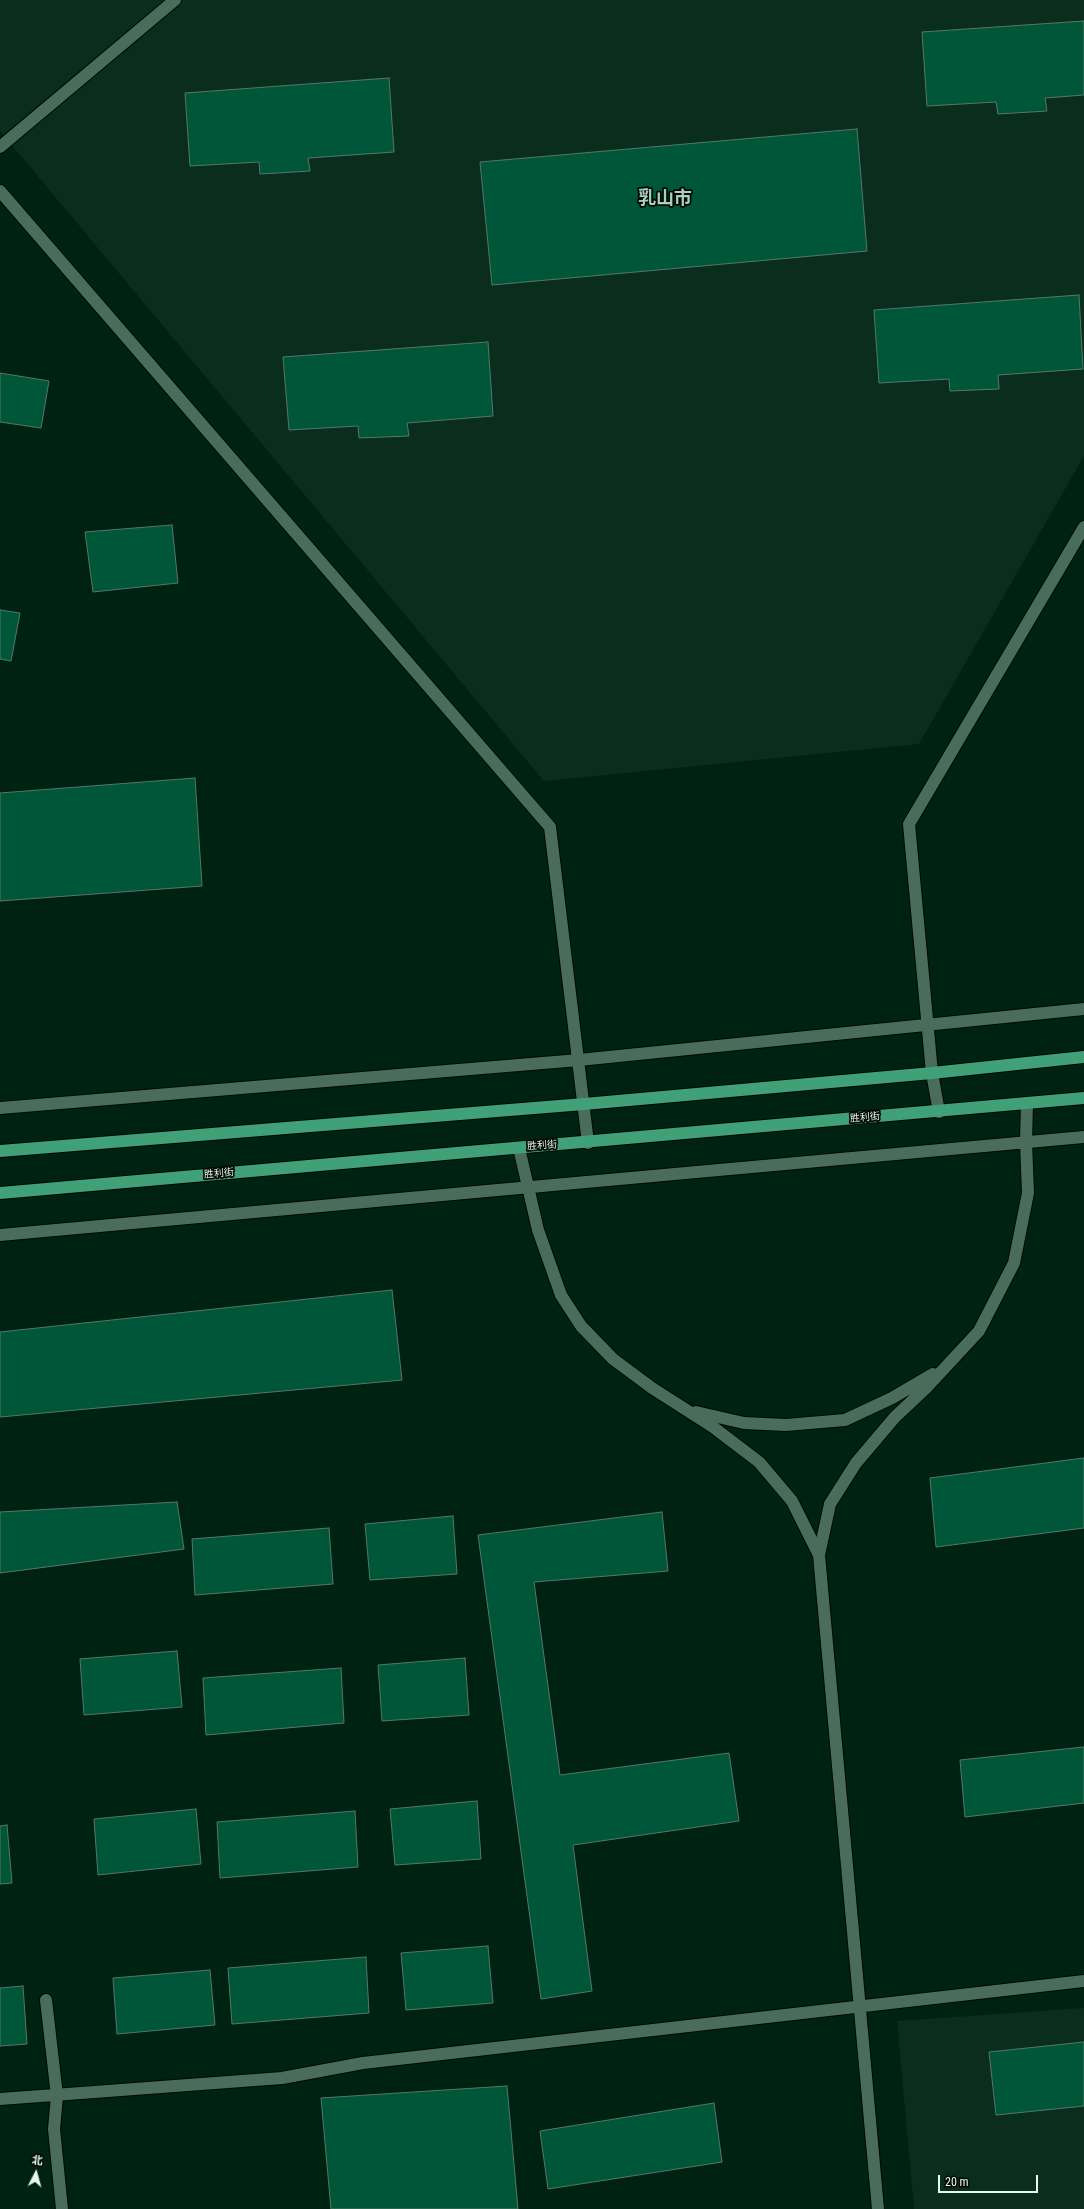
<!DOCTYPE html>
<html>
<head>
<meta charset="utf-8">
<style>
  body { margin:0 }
  #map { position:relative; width:1084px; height:2209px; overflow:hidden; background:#002213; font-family:"Roboto Condensed","Noto Sans SC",sans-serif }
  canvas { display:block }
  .north { position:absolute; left:16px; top:2153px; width:40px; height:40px; -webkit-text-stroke:3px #000804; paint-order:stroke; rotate:6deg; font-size:11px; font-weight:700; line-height:16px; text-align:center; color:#e6f9ee }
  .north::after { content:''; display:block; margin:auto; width:14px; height:18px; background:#e6f9ee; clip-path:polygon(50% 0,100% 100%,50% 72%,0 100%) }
  .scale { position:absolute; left:938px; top:2175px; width:100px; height:18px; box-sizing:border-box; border:2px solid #e6f9ee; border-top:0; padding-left:5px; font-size:12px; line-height:14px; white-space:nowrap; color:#e6f9ee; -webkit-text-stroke:3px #000804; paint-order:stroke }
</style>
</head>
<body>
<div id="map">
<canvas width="1084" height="2209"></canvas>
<div class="north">北</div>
<div class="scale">20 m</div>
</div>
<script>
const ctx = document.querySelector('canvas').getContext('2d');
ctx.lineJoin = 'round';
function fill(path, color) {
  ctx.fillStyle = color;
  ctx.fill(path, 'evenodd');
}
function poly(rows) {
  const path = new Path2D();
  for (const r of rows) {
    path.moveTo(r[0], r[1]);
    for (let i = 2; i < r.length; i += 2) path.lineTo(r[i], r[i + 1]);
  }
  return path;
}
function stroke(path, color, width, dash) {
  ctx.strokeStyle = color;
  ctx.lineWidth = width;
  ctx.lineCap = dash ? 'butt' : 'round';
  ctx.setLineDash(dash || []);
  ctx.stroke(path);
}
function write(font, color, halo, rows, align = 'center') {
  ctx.font = font + ' "Roboto Condensed","Noto Sans SC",sans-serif';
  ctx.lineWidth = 3.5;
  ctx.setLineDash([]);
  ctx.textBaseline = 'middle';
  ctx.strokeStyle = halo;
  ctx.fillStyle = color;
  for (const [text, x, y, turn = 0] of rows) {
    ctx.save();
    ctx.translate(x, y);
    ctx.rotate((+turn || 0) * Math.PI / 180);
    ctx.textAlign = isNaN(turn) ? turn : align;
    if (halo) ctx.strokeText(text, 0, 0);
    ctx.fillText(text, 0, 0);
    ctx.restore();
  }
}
fill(poly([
  [0,0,1084,0,1084,456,919,744,544,781,0,131],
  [1084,2008,1084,2209,914,2209,897,2021]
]), '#0b2d1e');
const building = poly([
  [1084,21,1084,95,1045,98,1047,111,998,114,996,102,927,106,922,32,1084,21],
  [389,78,394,152,308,158,310,171,260,174,259,162,190,166,185,93,389,78],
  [857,129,867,251,492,285,480,162,857,129],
  [1079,295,1083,369,998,375,999,389,950,391,949,379,879,383,874,310,1079,295],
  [488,342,493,416,407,423,409,436,359,438,358,426,289,430,283,357,488,342],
  [0,373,49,381,41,428,0,422,0,373],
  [172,525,178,583,93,592,85,532,172,525],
  [0,610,20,613,11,661,0,659,0,610],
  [195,778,202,886,0,901,0,793,195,778],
  [392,1290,402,1380,0,1417,0,1332,392,1290],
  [1084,1458,1084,1528,936,1547,930,1478,1084,1458],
  [177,1502,184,1549,0,1573,0,1512,177,1502],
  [662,1512,668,1571,534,1582,560,1775,729,1753,739,1821,573,1845,592,1991,541,1999,478,1535,662,1512],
  [453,1516,457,1574,370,1580,365,1524,453,1516],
  [329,1528,333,1584,195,1595,192,1539,329,1528],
  [177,1651,182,1707,84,1715,80,1659,177,1651],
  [465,1658,469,1715,382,1721,378,1665,465,1658],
  [341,1668,344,1723,206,1735,203,1678,341,1668],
  [1084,1747,1084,1803,965,1817,960,1760,1084,1747],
  [477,1801,481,1859,395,1865,390,1809,477,1801],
  [196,1809,201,1864,98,1875,94,1819,196,1809],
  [355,1811,358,1867,220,1878,217,1822,355,1811],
  [7,1825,12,1883,0,1884,0,1826,7,1825],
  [488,1946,493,2003,406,2010,401,1953,488,1946],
  [366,1957,369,2013,232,2024,228,1968,366,1957],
  [210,1970,215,2025,117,2034,113,1978,210,1970],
  [23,1986,27,2044,0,2046,0,1988,23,1986],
  [1084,2042,1084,2106,996,2115,989,2052,1084,2042],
  [507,2086,518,2209,331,2209,321,2098,507,2086],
  [714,2103,722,2162,548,2189,540,2131,714,2103]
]);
fill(building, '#005638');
stroke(building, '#557866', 1);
const minor = poly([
  [0,147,175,0],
  [0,191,550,827,588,1143],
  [0,1108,579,1060,1084,1009],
  [939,1112,932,1073,909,824,1084,527],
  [519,1148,538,1230,561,1295,581,1326,613,1359,652,1388,713,1427,759,1462,792,1501,819,1555],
  [0,1235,1084,1137],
  [696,1412,744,1423,786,1425,845,1420,892,1398,933,1374],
  [46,2000,57,2096,54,2129,62,2209],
  [0,2099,282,2078,363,2063,1084,1981],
  [878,2209,819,1555,830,1504,856,1463,895,1417,927,1387,979,1331,1014,1263,1028,1193,1026,1142,1027,1103]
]);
const major = poly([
  [0,1151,584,1104,932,1073,1084,1057],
  [0,1193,1084,1098]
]);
stroke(minor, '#000a03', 14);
stroke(major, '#000a03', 14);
stroke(minor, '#4a6c5b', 12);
stroke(major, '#40a078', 12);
write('10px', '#e6f9ee', '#000804', [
  ["胜利街",865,1118,-5],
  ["胜利街",542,1146,-4],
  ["胜利街",219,1174,-5]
]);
write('bold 18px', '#abd0bc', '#000804', [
  ["乳山市",665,199]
]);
</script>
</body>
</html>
